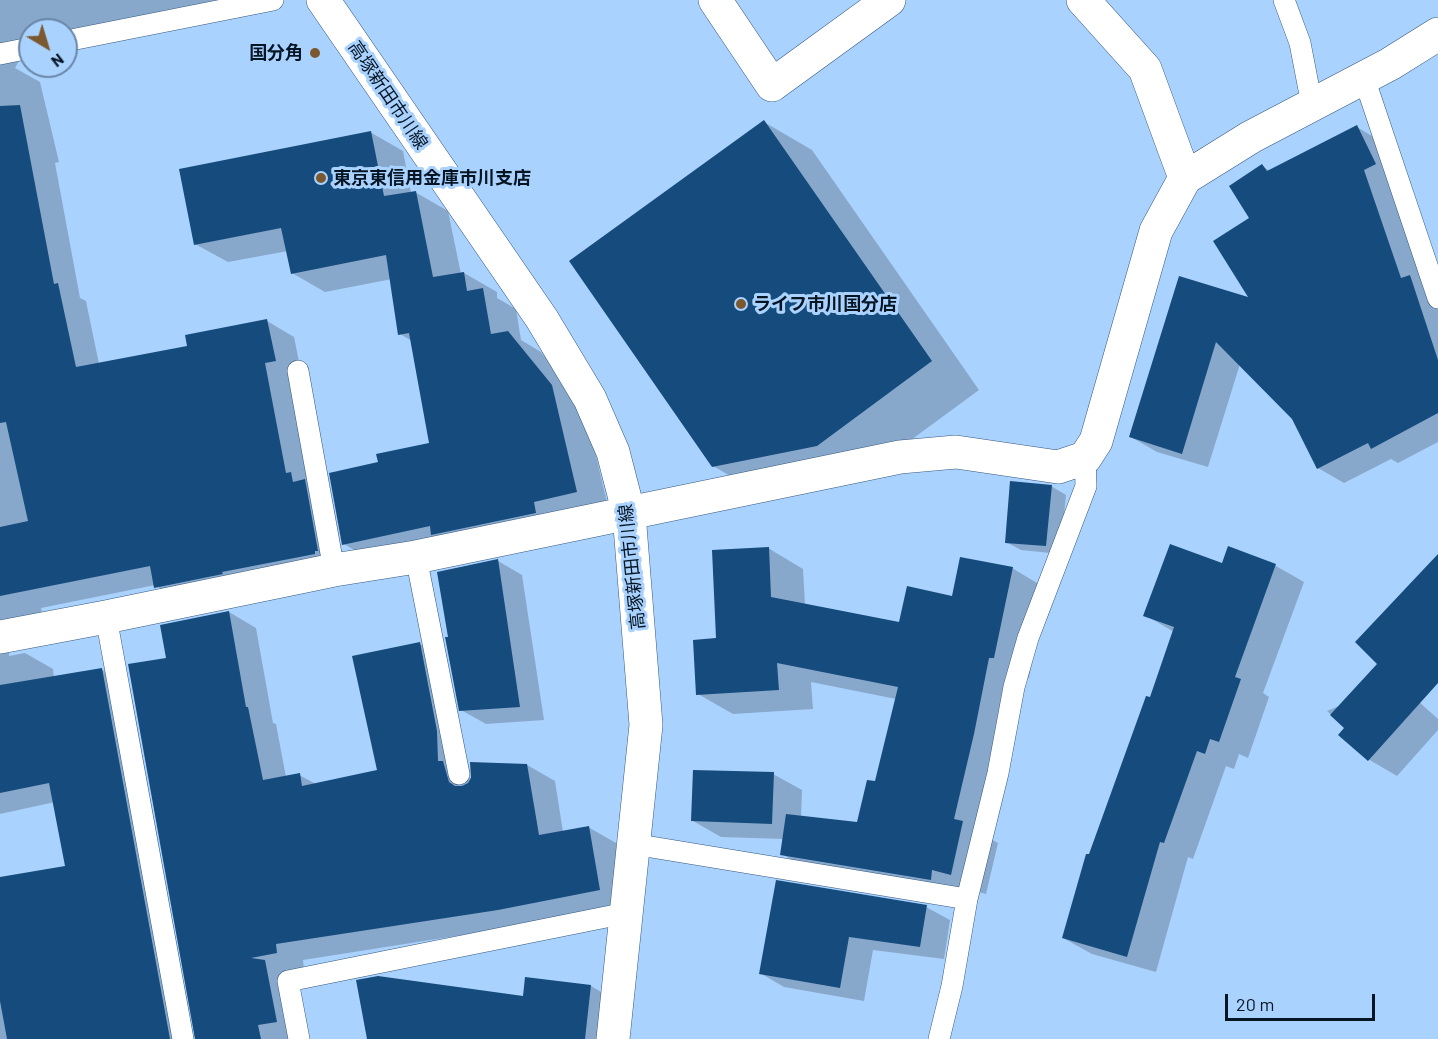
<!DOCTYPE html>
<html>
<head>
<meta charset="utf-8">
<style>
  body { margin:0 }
  #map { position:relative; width:1438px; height:1039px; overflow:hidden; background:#aad2fe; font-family:Barlow,sans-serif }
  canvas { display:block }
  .north { position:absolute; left:18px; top:18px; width:60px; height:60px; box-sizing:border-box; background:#aad2fe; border:2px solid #6886a7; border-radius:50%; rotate:142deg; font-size:16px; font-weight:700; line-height:24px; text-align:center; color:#061524 }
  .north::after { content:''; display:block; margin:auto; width:21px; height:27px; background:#7a5930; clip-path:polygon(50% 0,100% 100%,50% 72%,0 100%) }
  .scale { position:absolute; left:1225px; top:994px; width:150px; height:27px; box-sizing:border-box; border:3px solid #061524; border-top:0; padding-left:8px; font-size:18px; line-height:21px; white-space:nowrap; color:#061524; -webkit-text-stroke:4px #aad2fe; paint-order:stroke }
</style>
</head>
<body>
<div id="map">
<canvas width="1438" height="1039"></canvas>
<div class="north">N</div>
<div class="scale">20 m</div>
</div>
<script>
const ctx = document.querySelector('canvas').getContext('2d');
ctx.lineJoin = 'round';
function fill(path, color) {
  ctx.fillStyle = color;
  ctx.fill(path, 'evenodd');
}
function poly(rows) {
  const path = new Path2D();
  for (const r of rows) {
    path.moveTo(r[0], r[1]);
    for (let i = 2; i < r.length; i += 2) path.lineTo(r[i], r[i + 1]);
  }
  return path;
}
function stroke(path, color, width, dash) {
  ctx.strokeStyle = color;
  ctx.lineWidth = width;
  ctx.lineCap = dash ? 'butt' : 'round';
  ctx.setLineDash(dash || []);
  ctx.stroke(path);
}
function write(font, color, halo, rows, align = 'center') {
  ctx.font = font + ' Barlow,"Noto Sans JP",sans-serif';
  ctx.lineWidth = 6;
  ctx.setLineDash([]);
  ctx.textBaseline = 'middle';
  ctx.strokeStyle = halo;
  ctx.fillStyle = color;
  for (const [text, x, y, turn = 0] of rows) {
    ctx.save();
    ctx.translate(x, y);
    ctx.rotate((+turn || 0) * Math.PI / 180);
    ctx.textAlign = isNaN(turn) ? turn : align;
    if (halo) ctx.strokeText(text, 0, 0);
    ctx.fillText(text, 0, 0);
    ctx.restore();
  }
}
fill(poly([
  [0,0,284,0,66,40,66,30,30,30,30,56,20,59,15,68,40,82,59,162,55,163,80,298,86,301,99,364,189,347,267,321,294,337,302,376,313,485,332,497,344,566,183,603,155,585,41,608,45,630,9,647,9,656,25,653,53,669,54,678,102,670,130,686,194,1039,0,1039,0,879,67,867,55,802,0,814],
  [764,122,812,150,979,390,866,473,762,494,713,466],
  [1357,127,1382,142,1438,298,1438,442,1398,463,1391,459,1344,483,1318,468,1293,418,1240,364,1208,467,1157,452,1131,437,1252,299,1251,218,1262,166,1270,171],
  [370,132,403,151,411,193,415,192,448,211,461,274,464,273,497,292,497,298,516,309,521,340,541,352,584,405,609,511,376,563,344,544,380,463,430,444,412,341,400,334,392,279,325,292,292,273,288,251,228,262,195,244],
  [1051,486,1066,495,1060,554,1021,550,1006,542],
  [768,548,803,569,805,605,900,624,1012,568,1047,589,1029,678,1024,677,989,838,998,843,986,894,967,889,817,875,782,854,784,839,721,837,693,821,773,774,802,790,801,817,858,824,876,783,896,699,811,682,813,709,733,714,698,694,718,639],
  [1229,548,1276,566,1304,582,1263,693,1269,697,1248,758,1239,754,1234,769,1226,766,1193,859,1188,857,1156,972,1092,954,1063,938,1090,856,1151,699,1174,632,1145,615,1223,565],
  [498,561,522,575,544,720,486,724,461,710,449,638],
  [229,612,256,628,273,723,276,724,286,777,299,775,316,784,379,771,420,644,447,660,464,747,465,775,473,779,527,765,555,781,563,832,588,827,616,843,627,905,526,925,303,960,304,969,283,973,304,1039,197,1039,168,659],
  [1389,685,1418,701,1438,719,1438,730,1397,776,1368,759,1346,728,1327,711],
  [777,882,926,907,950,920,944,959,873,950,864,1001,784,987,760,973],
  [591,986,615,1000,610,1039,369,1039]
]), '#0003');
fill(poly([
  [20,105,54,284,58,283,76,367,187,346,185,335,267,319,276,361,265,363,286,473,291,472,293,482,305,479,318,551,315,551,315,554,222,572,223,574,154,588,150,566,0,596,0,527,28,521,6,422,0,423,0,106],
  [764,120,932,361,817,446,712,467,569,261],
  [1357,125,1376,164,1364,170,1401,278,1410,275,1438,360,1438,413,1371,449,1368,443,1317,469,1292,419,1216,342,1182,454,1129,437,1179,276,1248,297,1213,241,1249,218,1229,186,1262,164,1267,171],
  [371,131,384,196,416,191,433,277,464,272,467,291,483,288,491,334,508,331,552,385,577,492,534,502,536,513,431,535,430,526,342,545,329,473,378,462,376,454,429,443,409,333,398,335,386,255,291,274,281,228,194,245,179,169],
  [1010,481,1052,485,1046,546,1005,543],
  [1170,544,1222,563,1228,546,1276,564,1235,677,1241,679,1219,742,1210,739,1205,754,1197,751,1164,843,1160,842,1127,957,1062,938,1086,854,1089,854,1146,696,1150,697,1174,627,1143,616],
  [769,547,771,597,899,622,907,586,952,596,960,557,1013,567,994,658,989,658,974,734,954,819,963,821,951,875,932,870,931,880,780,855,786,814,857,822,867,780,875,781,898,687,777,663,779,690,696,695,693,640,716,638,712,550],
  [1438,554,1438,683,1368,761,1338,735,1344,728,1330,715,1377,664,1355,642],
  [498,559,520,707,459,711,445,637,448,637,437,572],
  [229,611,246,707,248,707,263,780,300,773,302,786,377,770,352,656,420,642,437,731,438,761,443,761,449,782,455,786,462,786,468,783,471,778,470,762,527,764,539,835,589,826,600,890,498,910,276,944,277,953,251,958,265,960,277,1022,258,1025,261,1039,195,1039,128,664,166,658,160,625],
  [102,668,170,1039,7,1039,0,1001,0,877,65,866,49,783,0,793,0,685],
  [693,770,774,772,772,824,691,821],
  [776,880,927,905,920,947,849,937,840,988,759,974],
  [378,976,523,996,525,977,591,985,585,1039,367,1039,356,980]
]), '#154b7d');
const service = poly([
  [1284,0,1300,43,1312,105],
  [66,41,273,0],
  [0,54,30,48],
  [1364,78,1438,298],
  [298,371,334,570],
  [416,557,459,774],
  [106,617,183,1039],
  [633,844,967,899],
  [299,1039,288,981,626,913],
  [939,1039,952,986,967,899,998,773,1014,687,1028,638,1086,486,1085,458]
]);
const minor = poly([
  [715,0,772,85,889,0],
  [1083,0,1145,69,1185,178],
  [0,637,106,617,334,570,416,557,900,457,956,452,1058,467,1085,458,1096,441,1156,231,1185,178,1251,137,1390,64,1438,34]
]);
const secondary = poly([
  [323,0,542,319,590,399,613,452,629,514,646,725,613,1039]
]);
stroke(service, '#34587e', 22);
stroke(minor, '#34587e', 34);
stroke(secondary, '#34587e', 34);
stroke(service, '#fff', 21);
stroke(minor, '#fff', 33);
stroke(secondary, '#fff', 33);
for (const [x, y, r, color] of [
  [315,53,6,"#7a5930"],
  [321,178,6,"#7a5930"],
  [741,304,6,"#7a5930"]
]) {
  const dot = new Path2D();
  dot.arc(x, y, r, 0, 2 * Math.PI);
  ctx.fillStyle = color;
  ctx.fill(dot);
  stroke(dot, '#aad2fe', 2);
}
write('bold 18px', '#061524', '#aad2fe', [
  ["国分角",303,53,"right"],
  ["東京東信用金庫市川支店",333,178],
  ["ライフ市川国分店",753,304]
], 'left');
write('18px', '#061524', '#aad2fe', [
  ["高塚新田市川線",388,95,56],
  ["高塚新田市川線",632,567,-96]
]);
</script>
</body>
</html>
